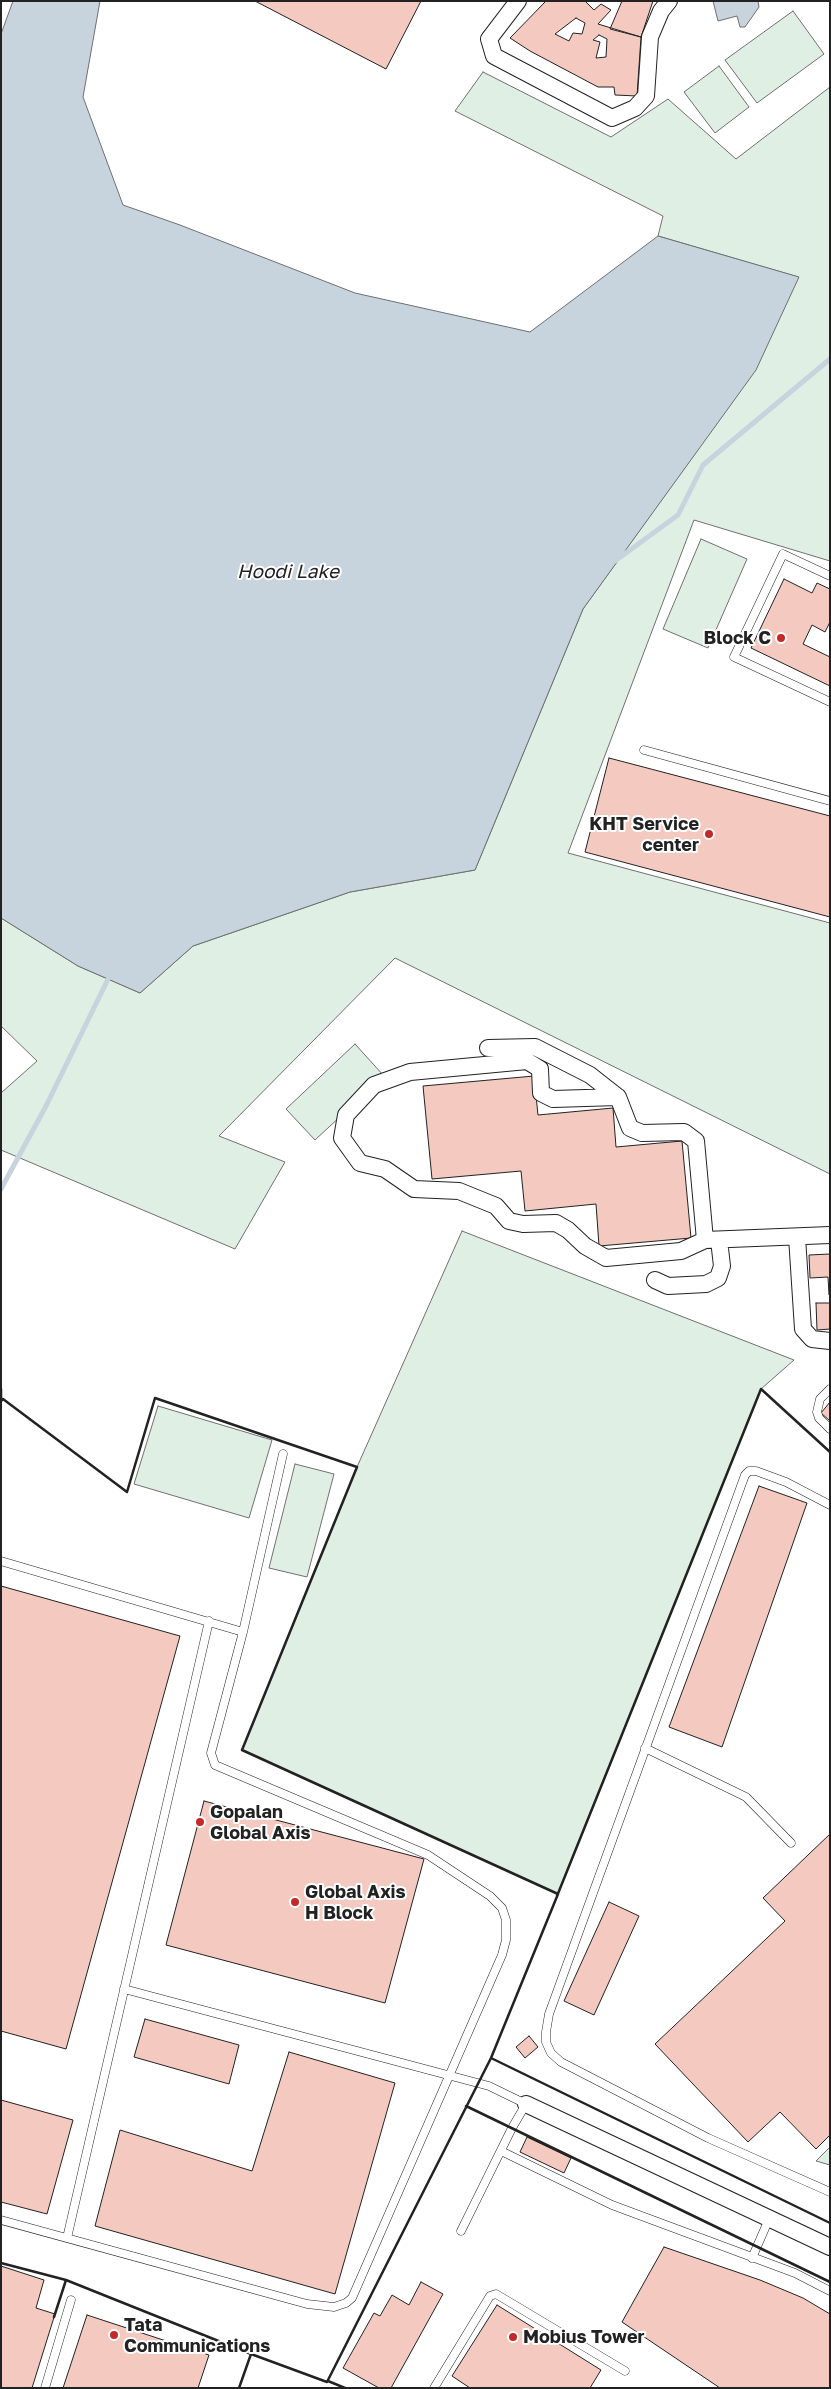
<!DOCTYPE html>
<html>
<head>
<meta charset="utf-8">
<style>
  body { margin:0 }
  #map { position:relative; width:831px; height:2389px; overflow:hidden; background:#fff; font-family:"Golos Text",sans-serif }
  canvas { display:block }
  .frame { position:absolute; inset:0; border:2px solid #222; pointer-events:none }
</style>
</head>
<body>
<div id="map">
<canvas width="831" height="2389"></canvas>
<div class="frame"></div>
</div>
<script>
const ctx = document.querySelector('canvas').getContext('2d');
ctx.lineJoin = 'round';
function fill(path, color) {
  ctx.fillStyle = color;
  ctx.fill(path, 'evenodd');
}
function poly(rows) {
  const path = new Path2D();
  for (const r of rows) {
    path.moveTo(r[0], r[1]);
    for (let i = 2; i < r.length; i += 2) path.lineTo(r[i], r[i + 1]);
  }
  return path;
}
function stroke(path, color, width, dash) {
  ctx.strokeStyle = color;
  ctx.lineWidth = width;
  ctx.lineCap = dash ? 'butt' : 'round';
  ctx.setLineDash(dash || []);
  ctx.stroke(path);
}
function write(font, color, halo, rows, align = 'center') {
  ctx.font = font + ' "Golos Text",sans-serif';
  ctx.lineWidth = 4;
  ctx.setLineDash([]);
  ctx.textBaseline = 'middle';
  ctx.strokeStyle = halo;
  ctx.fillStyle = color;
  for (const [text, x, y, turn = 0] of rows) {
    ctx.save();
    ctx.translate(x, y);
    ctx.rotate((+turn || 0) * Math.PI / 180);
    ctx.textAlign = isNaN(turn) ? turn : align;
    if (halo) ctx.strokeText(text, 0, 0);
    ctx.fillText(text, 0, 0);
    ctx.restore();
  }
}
const green = poly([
  [793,11,824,54,757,103,725,60,793,11],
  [719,66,749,107,715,133,684,92,719,66],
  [483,72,611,137,668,99,736,159,830,87,830,561,694,520,568,853,830,923,830,1174,395,958,219,1136,285,1162,235,1249,1,1150,1,1093,37,1061,1,1026,1,918,78,966,140,993,193,946,350,892,475,870,583,609,693,456,798,277,658,236,663,216,455,111,483,72],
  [701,539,747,559,708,648,663,629,701,539],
  [355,1044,384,1076,315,1140,286,1109,355,1044],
  [462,1231,794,1360,761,1389,558,1894,242,1750,357,1467,462,1231],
  [158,1406,272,1440,249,1518,134,1484,158,1406],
  [295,1464,334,1474,307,1577,269,1568,295,1464],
  [830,2147,830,2165,816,2161,830,2147]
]);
fill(green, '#e0efe3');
stroke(green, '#6f6f6f', 1);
const water = poly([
  [13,1,100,1,83,97,123,205,180,225,355,293,530,332,658,236,799,277,756,370,583,609,475,870,350,892,193,946,140,993,78,966,1,918,1,34,13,1],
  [713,1,758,1,759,7,745,27,740,27,737,16,718,21,713,1]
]);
fill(water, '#c7d3dd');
stroke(water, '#6f6f6f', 1);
stroke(poly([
  [615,561,678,515,703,465,830,359],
  [1,1189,46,1106,111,973]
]), '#c7d3dd', 5);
const building = poly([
  [255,1,421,1,386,69,255,1],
  [546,1,585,1,594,10,601,4,611,10,598,24,641,37,637,96,615,95,614,87,598,87,530,51,510,38,546,1],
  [576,18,585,23,582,34,573,33,569,41,555,34,576,18],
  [599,35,607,39,606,57,596,58,600,42,593,40,599,35],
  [653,1,641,37,610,29,622,1,653,1],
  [784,579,812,593,817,583,830,589,830,622,825,632,812,625,803,644,830,657,830,686,751,648,784,579],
  [609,758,830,816,830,917,585,852,609,758],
  [534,1076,538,1115,613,1108,616,1147,682,1141,691,1238,599,1246,596,1204,525,1211,521,1171,432,1179,423,1086,534,1076],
  [830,1254,830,1295,829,1295,828,1277,810,1278,809,1255,830,1254],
  [816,1303,830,1303,830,1329,817,1330,816,1303],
  [830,1402,830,1421,821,1413,830,1402],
  [759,1486,807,1503,722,1747,669,1727,759,1486],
  [1,1586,180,1636,66,2049,1,2031,1,1586],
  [204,1801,424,1859,385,2003,166,1945,204,1801],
  [830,1834,830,2135,816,2149,780,2112,748,2142,655,2044,785,1921,763,1898,830,1834],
  [609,1902,639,1916,594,2015,564,2001,609,1902],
  [145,2019,239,2045,229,2084,134,2057,145,2019],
  [529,2036,538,2047,525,2058,516,2047,529,2036],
  [289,2052,395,2083,335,2294,95,2226,120,2130,252,2171,289,2052],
  [1,2100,73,2120,47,2214,1,2202,1,2100],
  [527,2137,571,2158,564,2173,520,2152,527,2137],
  [664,2247,760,2280,803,2298,830,2314,830,2388,720,2388,622,2322,664,2247],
  [1,2266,44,2280,36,2308,55,2314,32,2388,1,2388,1,2266],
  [421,2282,443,2294,391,2388,379,2388,343,2368,374,2313,380,2316,392,2295,409,2305,421,2282],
  [497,2305,601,2370,590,2388,470,2388,452,2376,497,2305],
  [87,2315,209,2355,198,2388,63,2388,87,2315]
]);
fill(building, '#f3c9c0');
stroke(building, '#222', 1);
const lane = poly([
  [830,576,783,554,734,657,830,702],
  [644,750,830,801],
  [830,1389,820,1399,817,1412,819,1418,830,1429],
  [830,1505,786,1482,756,1471,749,1471,745,1475,549,2014,546,2032,546,2042,551,2053,561,2062,708,2138,830,2192],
  [1,1561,243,1632,211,1753,215,1765,428,1855,490,1896,502,1908,506,1920,506,1940,502,1955,352,2298,346,2303,334,2307,307,2304,1,2220],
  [243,1632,283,1454],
  [645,1748,746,1797,791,1843],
  [124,1989,489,2086,526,2104,512,2128,461,2231],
  [501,2151,612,2205,795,2273,830,2291],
  [67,2238,209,1621],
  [752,2258,769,2219],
  [45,2388,71,2300],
  [434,2388,490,2296,496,2294,625,2371]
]);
const street = poly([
  [518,1,489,39,494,56,612,118,635,108,646,96,650,37,661,11,669,1],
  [488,1048,535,1047,590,1075,618,1097],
  [527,1061,540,1069,541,1093,553,1099,618,1097,630,1128,642,1133,684,1132,696,1141,705,1240,681,1251,606,1258,585,1246,568,1230,556,1223,523,1224,509,1221,496,1206,459,1191,414,1189,385,1169,360,1163,342,1138,346,1115,374,1085,410,1072,527,1061],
  [797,1237,803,1329,812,1339,830,1341],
  [705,1240,830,1235],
  [655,1280,668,1286,706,1284,718,1278,722,1266,719,1240],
  [526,2104,830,2247]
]);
stroke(lane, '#222', 9);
stroke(street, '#222', 18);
stroke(lane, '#fff', 8);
stroke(street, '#fff', 16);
stroke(poly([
  [1,1389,1,1401,3,1399,127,1492,155,1398,357,1467,242,1750,558,1894,491,2058,327,2382,251,2354,66,2280,1,2263],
  [557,1896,761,1389,830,1452],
  [491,2058,830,2223],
  [466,2106,830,2282],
  [54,2317,66,2280],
  [328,2381,345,2388],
  [239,2388,251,2354,249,2353]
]), '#222', 2.5);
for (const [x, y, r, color] of [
  [781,638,5,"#c62828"],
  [709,834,5,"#c62828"],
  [200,1822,5,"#c62828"],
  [295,1902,5,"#c62828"],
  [114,2335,5,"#c62828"],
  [513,2337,5,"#c62828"]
]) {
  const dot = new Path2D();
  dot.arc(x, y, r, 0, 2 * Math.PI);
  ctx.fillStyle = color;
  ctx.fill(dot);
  stroke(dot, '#fff', 2);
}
write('bold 18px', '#222', '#fff', [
  ["Block C",771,638,"right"],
  ["KHT Service",699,824,"right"],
  ["center",699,845,"right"],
  ["Gopalan",210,1812],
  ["Global Axis",210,1833],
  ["Global Axis",305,1892],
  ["H Block",305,1913],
  ["Tata",124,2325],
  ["Communications",124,2346],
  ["Mobius Tower",523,2337]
], 'left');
write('italic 19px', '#222', '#fff', [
  ["Hoodi Lake",288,572]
]);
</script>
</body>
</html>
